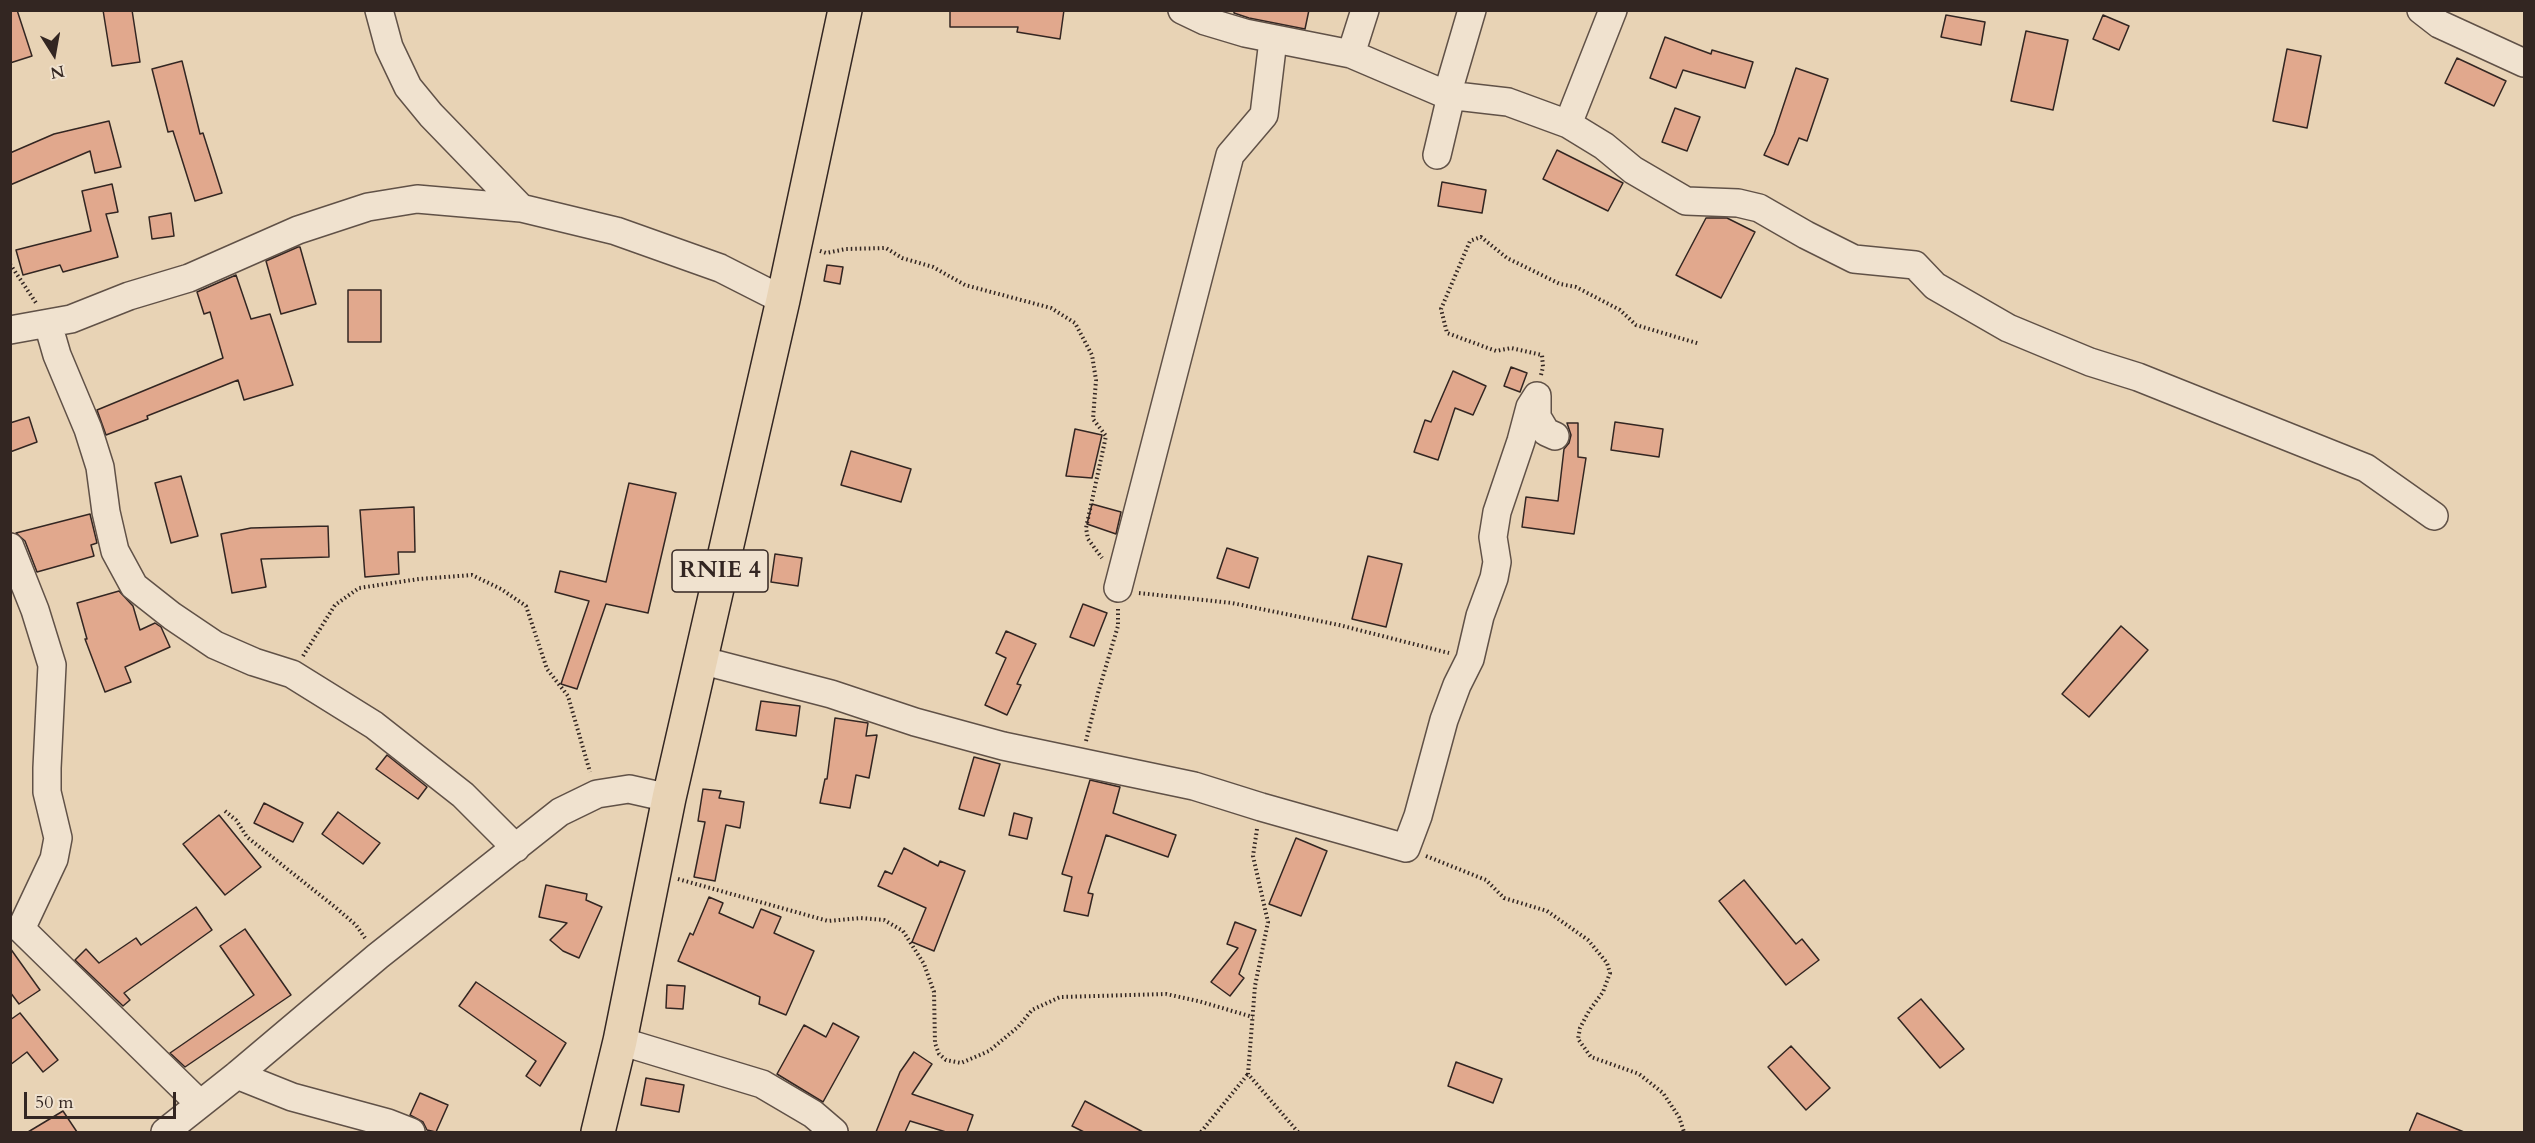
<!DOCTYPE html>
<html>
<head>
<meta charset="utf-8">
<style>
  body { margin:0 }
  #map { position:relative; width:2535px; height:1143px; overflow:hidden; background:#e8d3b5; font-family:Cardo,serif }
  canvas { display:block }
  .frame { position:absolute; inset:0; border:12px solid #332622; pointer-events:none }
  .north { position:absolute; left:24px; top:24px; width:60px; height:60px; -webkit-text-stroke:4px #f0e2cf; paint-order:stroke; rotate:169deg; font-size:16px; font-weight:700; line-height:24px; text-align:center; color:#332622 }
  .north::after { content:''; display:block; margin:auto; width:21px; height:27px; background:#332622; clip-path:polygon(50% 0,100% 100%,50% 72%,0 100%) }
  .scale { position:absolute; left:24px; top:1092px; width:152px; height:27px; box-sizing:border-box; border:3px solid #332622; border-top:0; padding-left:8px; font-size:18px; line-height:21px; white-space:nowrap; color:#332622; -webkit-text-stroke:4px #f0e2cf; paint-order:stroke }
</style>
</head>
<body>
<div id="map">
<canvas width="2535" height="1143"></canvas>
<div class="frame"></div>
<div class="north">N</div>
<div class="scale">50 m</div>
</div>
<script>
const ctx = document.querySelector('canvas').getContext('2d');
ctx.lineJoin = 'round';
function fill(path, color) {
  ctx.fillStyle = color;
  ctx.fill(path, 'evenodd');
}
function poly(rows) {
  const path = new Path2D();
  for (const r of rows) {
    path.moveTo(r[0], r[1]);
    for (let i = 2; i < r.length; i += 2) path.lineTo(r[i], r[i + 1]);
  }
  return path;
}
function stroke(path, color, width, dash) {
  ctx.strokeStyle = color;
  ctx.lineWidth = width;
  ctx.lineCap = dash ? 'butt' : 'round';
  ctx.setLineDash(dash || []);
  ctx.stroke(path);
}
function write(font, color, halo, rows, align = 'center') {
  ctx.font = font + ' Cardo,serif';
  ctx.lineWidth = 4.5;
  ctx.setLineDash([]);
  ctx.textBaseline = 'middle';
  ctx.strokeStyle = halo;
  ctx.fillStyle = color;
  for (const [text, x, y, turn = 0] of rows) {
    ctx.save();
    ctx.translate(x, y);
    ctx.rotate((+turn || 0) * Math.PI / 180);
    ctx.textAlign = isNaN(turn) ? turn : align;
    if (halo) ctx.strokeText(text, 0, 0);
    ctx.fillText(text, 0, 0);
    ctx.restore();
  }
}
const building = poly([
  [10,10,17,10,32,56,10,63,10,10],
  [103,10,132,10,140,62,112,66,103,10],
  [950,10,1064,10,1060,39,1017,32,1018,27,950,27,950,10],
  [1234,10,1309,10,1305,29,1249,18,1234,13,1234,10],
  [1946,15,1985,22,1981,45,1941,37,1946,15],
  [2103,15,2129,26,2119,50,2093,39,2103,15],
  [2026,31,2068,40,2053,110,2011,101,2026,31],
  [1665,37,1711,54,1712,50,1753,62,1745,88,1683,70,1676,88,1650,78,1665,37],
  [2287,49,2321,56,2307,128,2273,121,2287,49],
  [2457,58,2506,81,2494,106,2445,83,2457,58],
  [182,61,200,134,203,133,222,193,195,201,173,131,168,132,152,69,182,61],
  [1796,68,1828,79,1807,141,1799,138,1788,165,1764,155,1774,134,1796,68],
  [1675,108,1700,117,1687,151,1662,142,1675,108],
  [109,121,121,167,95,173,90,151,10,185,10,153,54,134,109,121],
  [1557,150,1623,183,1608,211,1543,179,1557,150],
  [1442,182,1486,190,1482,213,1438,206,1442,182],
  [112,184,118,212,106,214,118,257,63,272,60,265,23,275,16,250,91,231,82,191,112,184],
  [171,213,174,236,152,239,149,217,171,213],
  [1706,218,1727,218,1755,232,1721,298,1676,275,1706,218],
  [298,247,300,247,316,304,281,314,266,261,298,247],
  [827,265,843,267,840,284,824,281,827,265],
  [236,275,251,319,270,314,293,385,244,400,238,380,147,416,148,419,106,435,97,410,223,358,210,312,204,314,197,292,236,275],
  [348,290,381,290,381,342,348,342,348,290],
  [1511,367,1527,373,1520,392,1504,386,1511,367],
  [1453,371,1486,386,1473,415,1455,408,1438,460,1414,452,1425,420,1431,422,1453,371],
  [29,417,37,442,10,452,10,423,29,417],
  [1615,422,1663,429,1659,457,1611,450,1615,422],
  [1567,423,1578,423,1578,457,1586,458,1574,534,1522,527,1526,497,1558,501,1564,449,1569,443,1571,435,1567,423],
  [1075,429,1102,435,1092,478,1066,476,1075,429],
  [851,451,911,469,901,502,841,485,851,451],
  [181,476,198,536,171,543,155,483,181,476],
  [629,483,676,493,648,613,606,604,577,689,561,684,589,601,555,592,560,571,606,582,629,483],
  [1092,504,1121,512,1116,534,1087,524,1092,504],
  [414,507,415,552,398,552,399,574,365,577,360,510,414,507],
  [90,514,97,543,91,545,94,556,37,572,25,541,16,533,90,514],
  [328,526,329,557,261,559,266,587,232,593,221,534,251,528,328,526],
  [1227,548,1258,558,1249,588,1217,578,1227,548],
  [775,554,802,558,798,586,771,582,775,554],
  [1368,556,1402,564,1386,627,1352,619,1368,556],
  [119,591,133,606,140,630,155,623,161,627,170,647,125,667,131,682,105,692,85,639,87,639,77,603,119,591],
  [1083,604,1107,613,1094,646,1070,637,1083,604],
  [2121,626,2148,650,2089,717,2062,694,2121,626],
  [1006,631,1036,644,1017,684,1021,685,1007,715,985,705,1006,658,996,653,1006,631],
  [761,701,800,706,796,736,756,730,761,701],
  [835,718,868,723,866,736,877,735,869,778,856,775,850,808,820,803,825,779,827,779,835,718],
  [387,755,427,787,418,799,376,769,387,755],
  [974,757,1000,764,984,816,959,809,974,757],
  [1090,780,1120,787,1113,813,1176,835,1168,857,1106,835,1088,893,1093,894,1088,916,1064,911,1072,877,1062,874,1090,780],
  [703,789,721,791,719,798,744,802,740,828,726,825,715,881,694,877,705,822,698,821,703,789],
  [264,803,303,823,293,842,254,823,264,803],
  [338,812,380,843,363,864,322,834,338,812],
  [1014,813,1032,818,1027,839,1009,835,1014,813],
  [219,815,261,867,225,895,183,844,219,815],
  [1296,838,1327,851,1301,916,1269,904,1296,838],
  [904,848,938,866,940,861,965,871,934,951,912,942,926,908,878,886,885,871,892,874,904,848],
  [1744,880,1796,944,1802,939,1819,960,1786,985,1719,901,1744,880],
  [546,885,587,894,586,900,602,907,579,958,563,951,550,940,567,923,539,917,546,885],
  [709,897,723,903,719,913,753,928,761,909,781,917,774,933,814,951,786,1015,759,1004,760,997,678,961,690,933,693,935,709,897],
  [196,907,212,930,124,993,130,1000,123,1006,75,960,86,949,99,963,136,938,141,945,196,907],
  [1235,922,1256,930,1239,974,1244,978,1230,996,1211,982,1238,948,1227,944,1235,922],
  [245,929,291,995,185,1067,170,1053,254,995,220,946,245,929],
  [10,948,40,990,19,1004,10,992,10,948],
  [476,982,566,1043,540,1086,526,1076,536,1061,459,1006,476,982],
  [667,985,685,986,683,1009,666,1008,667,985],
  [1921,999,1964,1049,1940,1068,1898,1018,1921,999],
  [20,1013,58,1060,43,1072,27,1052,10,1065,10,1020,20,1013],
  [833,1023,859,1037,823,1102,777,1074,804,1025,826,1037,833,1023],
  [1791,1046,1830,1088,1806,1110,1768,1067,1791,1046],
  [914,1052,932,1064,912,1094,973,1115,967,1132,946,1132,910,1121,905,1132,876,1132,900,1072,914,1052],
  [1456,1062,1502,1079,1493,1103,1448,1086,1456,1062],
  [646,1078,684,1085,679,1112,641,1105,646,1078],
  [420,1093,448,1105,436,1132,427,1130,423,1122,410,1115,420,1093],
  [1085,1101,1143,1132,1084,1132,1072,1126,1085,1101],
  [63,1111,77,1132,28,1132,63,1111],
  [2417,1113,2464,1132,2409,1132,2417,1113]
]);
fill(building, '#e1a88d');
stroke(building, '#332622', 1.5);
const minor = poly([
  [379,10,389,47,408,87,431,115,521,208],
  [1182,10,1205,21,1245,33,1351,54,1447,95,1508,102,1568,124,1604,146,1633,170,1686,201,1738,203,1759,208,1806,235,1854,259,1915,265,1935,286,2008,328,2090,362,2138,377,2366,468,2434,516],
  [2421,10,2439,24,2524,63],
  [1351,54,1365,10],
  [1447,95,1472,10],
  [1568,124,1613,10],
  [1437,155,1451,96],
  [48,324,57,355,88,429,100,467,106,512,115,551,134,586,172,616,215,645,254,662,292,674,374,725,463,795,516,848],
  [10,330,71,319,129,296,189,278,298,230,368,207,417,199,521,208,616,231,720,268,783,300],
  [10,547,35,610,52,665,47,768,47,792,58,838,54,859,21,929,200,1104],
  [1118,588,1230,155,1264,115,1273,40],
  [700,660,831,694,915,722,1003,746,1194,786,1261,807,1406,848,1418,816,1444,720,1457,685,1470,659,1480,616,1494,578,1497,562,1493,537,1497,512,1521,441,1530,407,1537,396,1537,417,1546,432,1555,436],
  [620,1041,762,1084,813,1114,834,1132],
  [237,1075,292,1097,388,1123,411,1132],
  [165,1132,237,1075,378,956,560,812,597,794,629,789,669,798]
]);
const major = poly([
  [598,1132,620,1041,669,798,783,300,845,10]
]);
stroke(minor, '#605147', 30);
stroke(major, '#332622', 36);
stroke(poly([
  [820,251,826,253,846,249,886,248,902,258,933,267,965,285,1051,308,1075,323,1092,355,1096,380,1093,419,1106,436,1086,528,1088,539,1102,558],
  [10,264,36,303],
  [1541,375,1543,367,1542,355,1511,348,1496,351,1447,333,1441,309,1470,241,1481,237,1507,258,1560,284,1576,287,1620,310,1636,325,1700,344],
  [1139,593,1232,603,1339,625,1449,653],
  [303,656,335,605,359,588,419,579,472,575,501,589,526,606,547,669,568,696,590,772],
  [1086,741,1098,693,1118,626,1118,609],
  [225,811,236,820,247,837,335,907,356,925,365,938],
  [1257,829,1253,856,1268,922,1255,986,1248,1074,1298,1132],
  [1426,856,1486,880,1504,898,1547,911,1588,940,1607,963,1610,973,1603,992,1589,1011,1580,1028,1578,1039,1591,1057,1639,1074,1663,1093,1679,1117,1684,1132],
  [678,879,828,921,861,918,884,920,903,931,924,964,934,992,935,1043,939,1054,946,1060,961,1063,989,1051,1018,1027,1032,1010,1060,997,1166,994,1198,1001,1253,1017],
  [1201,1132,1248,1074]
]), '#332622', 4, [1.5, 3]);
stroke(minor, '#f0e2cf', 27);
stroke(major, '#e8d3b5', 33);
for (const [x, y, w] of [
  [720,571,96]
]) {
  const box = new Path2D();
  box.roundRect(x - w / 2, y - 21, w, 42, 4.5);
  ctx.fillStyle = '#f0e2cf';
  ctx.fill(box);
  stroke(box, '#332622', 1.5);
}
write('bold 24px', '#332622', null, [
  ["RNIE 4",720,571]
]);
</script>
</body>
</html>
